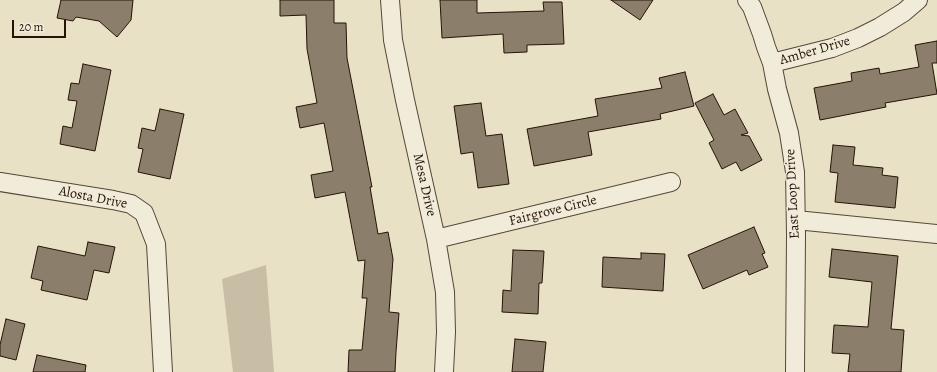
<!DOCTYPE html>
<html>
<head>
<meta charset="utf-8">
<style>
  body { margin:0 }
  #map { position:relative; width:937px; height:372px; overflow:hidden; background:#e9e1c6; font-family:Alegreya,serif }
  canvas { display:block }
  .scale { position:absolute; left:12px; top:20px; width:54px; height:18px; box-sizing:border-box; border:2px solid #251307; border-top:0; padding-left:5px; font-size:12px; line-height:14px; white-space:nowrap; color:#251307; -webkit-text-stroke:3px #f1ecda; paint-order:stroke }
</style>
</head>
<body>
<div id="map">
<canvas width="937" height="372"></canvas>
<div class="scale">20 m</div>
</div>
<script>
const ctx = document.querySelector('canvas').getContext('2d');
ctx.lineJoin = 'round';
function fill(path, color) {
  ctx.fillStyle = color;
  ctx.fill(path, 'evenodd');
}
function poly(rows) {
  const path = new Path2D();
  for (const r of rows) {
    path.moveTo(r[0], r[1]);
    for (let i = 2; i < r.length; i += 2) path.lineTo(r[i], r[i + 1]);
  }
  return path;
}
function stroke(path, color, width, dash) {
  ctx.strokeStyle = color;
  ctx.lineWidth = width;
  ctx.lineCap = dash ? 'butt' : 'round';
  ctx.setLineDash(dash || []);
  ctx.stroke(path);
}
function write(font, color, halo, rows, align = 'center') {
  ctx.font = font + ' Alegreya,serif';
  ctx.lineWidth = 3;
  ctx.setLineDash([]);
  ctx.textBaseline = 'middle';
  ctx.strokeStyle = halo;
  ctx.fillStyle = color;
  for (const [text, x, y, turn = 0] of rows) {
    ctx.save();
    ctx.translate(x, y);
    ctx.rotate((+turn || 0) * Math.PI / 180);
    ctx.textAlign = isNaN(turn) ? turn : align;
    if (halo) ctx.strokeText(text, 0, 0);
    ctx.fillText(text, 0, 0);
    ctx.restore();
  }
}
fill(poly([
  [266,265,274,372,233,372,222,279]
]), '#c8bea6');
const building = poly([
  [61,0,133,0,131,20,117,37,99,21,76,17,73,21,57,18,61,0],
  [280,0,334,0,334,23,346,23,347,58,372,187,370,187,378,234,388,232,393,259,389,312,399,313,396,352,395,372,348,372,349,350,362,350,367,298,362,298,365,260,358,261,345,192,315,198,311,175,333,171,324,123,300,128,296,107,317,103,307,49,306,15,280,16,280,0],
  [440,0,477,0,477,13,544,11,543,2,562,2,564,44,527,45,527,52,504,53,503,34,442,38,440,0],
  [611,0,653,0,640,20,611,0],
  [937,41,937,63,932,63,937,94,885,103,886,107,820,120,814,88,852,81,851,73,879,68,880,74,919,67,915,45,937,41],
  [83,64,111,70,95,151,60,144,63,126,72,128,77,101,68,100,71,83,79,84,83,64],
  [685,72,694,106,660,114,661,119,588,132,592,155,534,166,527,129,598,116,595,99,662,88,659,78,685,72],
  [713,94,724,115,735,109,748,133,741,135,749,136,762,160,741,171,736,162,722,169,709,143,714,140,695,103,713,94],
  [481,103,486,136,502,134,509,184,478,188,473,152,461,154,454,106,481,103],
  [160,109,184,114,170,179,138,172,143,149,138,148,142,128,155,131,160,109],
  [833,145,855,147,853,165,883,168,882,175,898,177,895,208,835,202,838,173,830,172,833,145],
  [754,227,765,253,762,254,768,267,749,275,747,270,703,289,688,255,754,227],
  [88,242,115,247,109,273,94,270,87,300,41,290,43,281,31,278,38,246,85,256,88,242],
  [832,249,898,256,891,329,904,330,901,372,848,372,850,354,832,353,834,325,868,327,872,282,829,277,832,249],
  [513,250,544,251,542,283,539,283,538,314,502,312,503,290,511,291,513,250],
  [641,253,665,254,663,291,602,287,603,257,641,259,641,253],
  [6,319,25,324,16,360,0,356,0,345,6,319],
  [515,339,546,342,543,372,512,372,515,339],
  [37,355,86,365,85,372,33,372,37,355]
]);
fill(building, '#8b7e6a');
stroke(building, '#251307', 1);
const minor = poly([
  [390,0,393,40,405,100,436,239,445,292,446,332,444,372],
  [747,0,752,7,762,34,766,47,772,63,777,89,789,133,795,172,796,235,795,372],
  [772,63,832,48,858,38,880,27,904,12,918,0],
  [0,182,113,200,131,204,144,213,156,244,163,372],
  [796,220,937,234],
  [436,239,671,182]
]);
stroke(minor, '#564637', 20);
stroke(minor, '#f1ecda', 18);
write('14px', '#251307', '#f1ecda', [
  ["Amber Drive",815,51,-16],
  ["Mesa Drive",424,185,77],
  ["East Loop Drive",793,194,-93],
  ["Alosta Drive",93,198,11],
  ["Fairgrove Circle",553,211,-14]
]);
</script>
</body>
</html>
